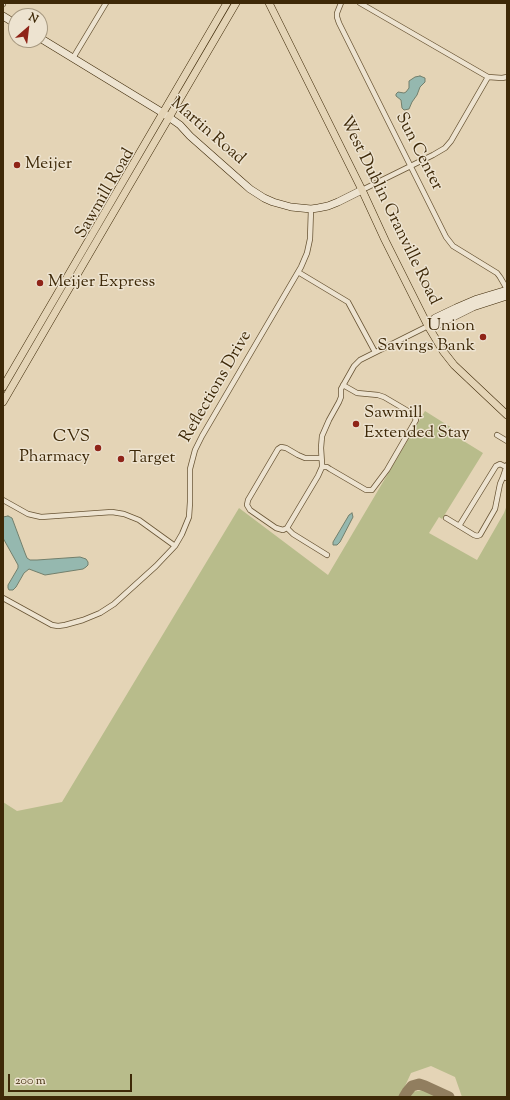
<!DOCTYPE html>
<html>
<head>
<meta charset="utf-8">
<style>
  body { margin:0 }
  #map { position:relative; width:510px; height:1100px; overflow:hidden; background:#e4d4b6; font-family:"Sorts Mill Goudy",serif }
  canvas { display:block }
  .frame { position:absolute; inset:0; border:4px solid #3e2908; pointer-events:none }
  .north { position:absolute; left:8px; top:8px; width:40px; height:40px; box-sizing:border-box; background:#ede3d0; border:1px solid #a79980; border-radius:50%; rotate:28deg; font-size:11px; font-weight:700; line-height:16px; text-align:center; color:#3e2908 }
  .north::after { content:''; display:block; margin:auto; width:14px; height:18px; background:#8f2418; clip-path:polygon(50% 0,100% 100%,50% 72%,0 100%) }
  .scale { position:absolute; left:8px; top:1074px; width:124px; height:18px; box-sizing:border-box; border:2px solid #3e2908; border-top:0; padding-left:5px; font-size:12px; line-height:14px; white-space:nowrap; color:#3e2908; -webkit-text-stroke:3px #ede3d0; paint-order:stroke }
</style>
</head>
<body>
<div id="map">
<canvas width="510" height="1100"></canvas>
<div class="frame"></div>
<div class="north">N</div>
<div class="scale">200 m</div>
</div>
<script>
const ctx = document.querySelector('canvas').getContext('2d');
ctx.lineJoin = 'round';
function fill(path, color) {
  ctx.fillStyle = color;
  ctx.fill(path, 'evenodd');
}
function poly(rows) {
  const path = new Path2D();
  for (const r of rows) {
    path.moveTo(r[0], r[1]);
    for (let i = 2; i < r.length; i += 2) path.lineTo(r[i], r[i + 1]);
  }
  return path;
}
function stroke(path, color, width, dash) {
  ctx.strokeStyle = color;
  ctx.lineWidth = width;
  ctx.lineCap = dash ? 'butt' : 'round';
  ctx.setLineDash(dash || []);
  ctx.stroke(path);
}
function write(font, color, halo, rows, align = 'center') {
  ctx.font = font + ' "Sorts Mill Goudy",serif';
  ctx.lineWidth = 3;
  ctx.setLineDash([]);
  ctx.textBaseline = 'middle';
  ctx.strokeStyle = halo;
  ctx.fillStyle = color;
  for (const [text, x, y, turn = 0] of rows) {
    ctx.save();
    ctx.translate(x, y);
    ctx.rotate((+turn || 0) * Math.PI / 180);
    ctx.textAlign = isNaN(turn) ? turn : align;
    if (halo) ctx.strokeText(text, 0, 0);
    ctx.fillText(text, 0, 0);
    ctx.restore();
  }
}
fill(poly([
  [425,411,452,428,449,432,483,453,442,519,439,517,429,533,477,560,504,513,507,505,507,1097,462,1097,455,1077,431,1066,411,1073,400,1097,3,1097,3,802,17,811,62,802,239,508,328,575],
  [423,1090,438,1097,410,1097,412,1092]
]), '#b8bc8b');
const water = poly([
  [420,76,425,78,425,82,420,87,417,95,412,102,409,109,404,110,402,108,401,100,396,96,396,94,398,92,404,93,406,92,409,88,409,81,415,77,420,76],
  [352,513,353,517,340,542,337,545,333,545,333,542,336,537,349,515,352,513],
  [8,516,12,518,25,553,27,558,30,560,37,560,80,557,86,559,88,562,88,565,86,567,83,569,45,575,29,569,24,573,16,587,13,590,9,590,8,588,8,585,18,568,18,565,3,538,3,517,8,516]
]);
fill(water, '#95b8af');
stroke(water, '#727f6c', 1);
stroke(poly([
  [404,1097,407,1092,412,1086,419,1084,425,1086,449,1097]
]), '#917e5f', 11);
const street = poly([
  [341,3,337,13,337,17,339,23,446,237,453,246,497,273,500,277,507,289],
  [360,3,488,77,502,78,507,77],
  [3,4,3,3],
  [73,58,106,3],
  [362,190,433,155,445,148,451,141,488,77],
  [298,272,348,302,375,352],
  [497,435,507,441],
  [321,458,305,458,298,455,286,448,281,447,278,449,248,500,247,505,250,510,276,528,283,530,287,528,293,534,327,555],
  [507,465,503,477,507,478],
  [322,467,327,467,330,469,366,490,372,490,387,470,416,420,413,414,384,397,378,395,357,393,343,385],
  [3,500,28,514,41,517,112,512,124,514,139,520,175,546],
  [446,518,474,535,477,536,480,535,495,509,500,484,503,477],
  [459,526,496,466,500,464,506,467],
  [287,528,318,476,322,467,322,464,321,448,322,436,329,420,339,402,341,397,341,389,354,366,360,360,428,326],
  [3,598,52,625,58,626,65,625,83,620,100,613,114,604,156,566,175,546,182,534,189,517,190,502,190,469,195,450,202,436,301,267,307,253,310,239,311,209]
]);
const secondary = poly([
  [3,16,16,24],
  [40,38,163,113,180,125,190,136,242,182,250,189,264,198,273,202,291,207,311,209,318,208,328,206,338,202,362,190],
  [428,326,435,318,456,308,477,299,507,290],
  [428,326,437,325,473,307,507,296]
]);
const primary = poly([
  [269,3,362,190,385,240,428,326,443,351,454,365,507,415],
  [3,387,227,3],
  [3,402,85,261,236,3]
]);
stroke(street, '#685434', 6);
stroke(secondary, '#3e2908', 8);
stroke(primary, '#3e2908', 8);
stroke(street, '#ede3d0', 4.5);
stroke(secondary, '#ede3d0', 7);
stroke(primary, '#e4d4b6', 7);
for (const [x, y, r, color] of [
  [17,165,4,"#8f2418"],
  [40,283,4,"#8f2418"],
  [483,337,4,"#8f2418"],
  [356,424,4,"#8f2418"],
  [98,448,4,"#8f2418"],
  [121,459,4,"#8f2418"]
]) {
  const dot = new Path2D();
  dot.arc(x, y, r, 0, 2 * Math.PI);
  ctx.fillStyle = color;
  ctx.fill(dot);
  stroke(dot, '#ede3d0', 1.5);
}
write('17px', '#3e2908', '#ede3d0', [
  ["Martin Road",207,132,41],
  ["Sun Center",418,152,63],
  ["Sawmill Road",106,194,-60],
  ["West Dublin Granville Road",389,211,64],
  ["Reflections Drive",217,387,-60]
]);
write('17px', '#3e2908', '#ede3d0', [
  ["Meijer",25,165],
  ["Meijer Express",48,283],
  ["Union",475,327,"right"],
  ["Savings Bank",475,347,"right"],
  ["Sawmill",364,414],
  ["Extended Stay",364,434],
  ["CVS",90,438,"right"],
  ["Pharmacy",90,458,"right"],
  ["Target",129,459]
], 'left');
</script>
</body>
</html>
